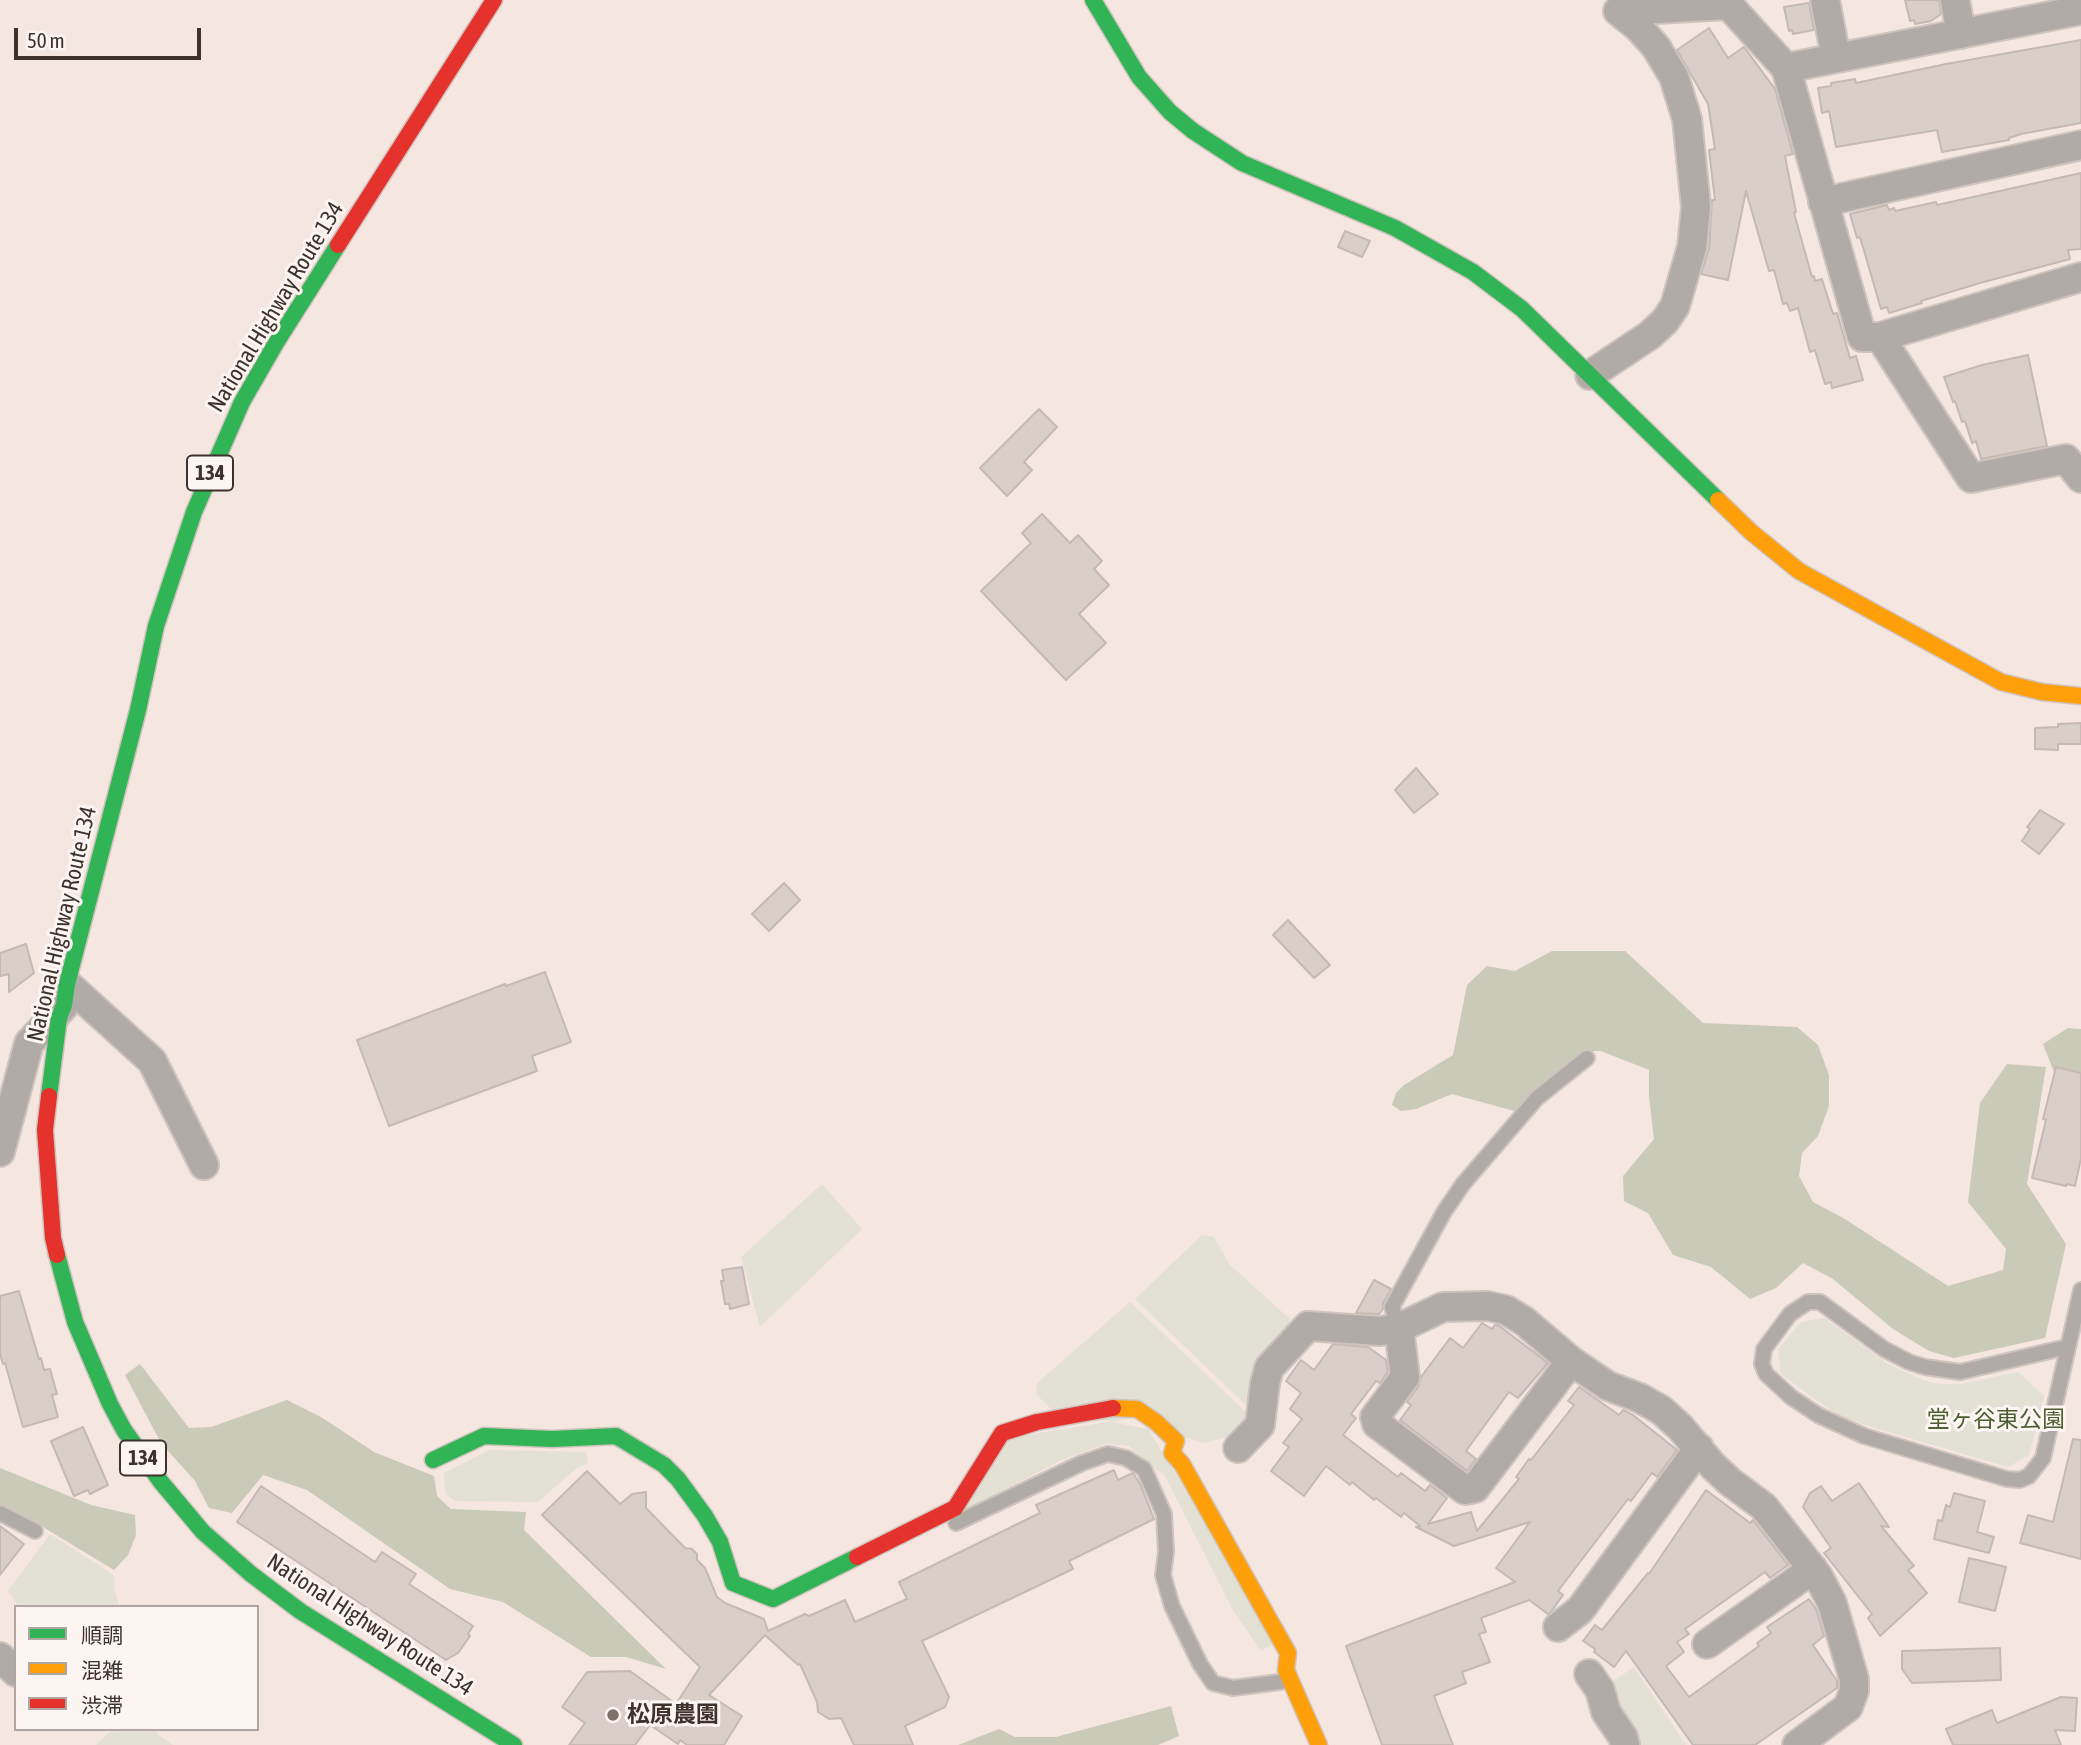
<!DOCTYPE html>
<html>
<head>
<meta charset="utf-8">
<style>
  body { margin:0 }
  #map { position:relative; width:2081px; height:1745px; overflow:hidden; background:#f5e6e0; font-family:"Asap Condensed","Noto Sans JP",sans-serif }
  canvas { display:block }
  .legend { position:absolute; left:14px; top:1605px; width:245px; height:126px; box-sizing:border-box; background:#fcf5f2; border:2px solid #b0a7a2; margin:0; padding:9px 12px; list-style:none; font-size:21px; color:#3e322b }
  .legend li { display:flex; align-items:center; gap:14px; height:35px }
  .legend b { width:35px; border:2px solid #b0a7a2 }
  .scale { position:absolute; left:14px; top:28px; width:187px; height:32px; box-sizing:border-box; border:4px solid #3e322b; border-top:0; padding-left:9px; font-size:21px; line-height:24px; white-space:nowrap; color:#3e322b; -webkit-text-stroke:5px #fcf5f2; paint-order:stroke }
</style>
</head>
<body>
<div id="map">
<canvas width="2081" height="1745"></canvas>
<ul class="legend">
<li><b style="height:9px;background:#30b455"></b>順調</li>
<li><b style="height:9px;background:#ff9f0a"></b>混雑</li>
<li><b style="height:9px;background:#e5322d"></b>渋滞</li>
</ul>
<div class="scale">50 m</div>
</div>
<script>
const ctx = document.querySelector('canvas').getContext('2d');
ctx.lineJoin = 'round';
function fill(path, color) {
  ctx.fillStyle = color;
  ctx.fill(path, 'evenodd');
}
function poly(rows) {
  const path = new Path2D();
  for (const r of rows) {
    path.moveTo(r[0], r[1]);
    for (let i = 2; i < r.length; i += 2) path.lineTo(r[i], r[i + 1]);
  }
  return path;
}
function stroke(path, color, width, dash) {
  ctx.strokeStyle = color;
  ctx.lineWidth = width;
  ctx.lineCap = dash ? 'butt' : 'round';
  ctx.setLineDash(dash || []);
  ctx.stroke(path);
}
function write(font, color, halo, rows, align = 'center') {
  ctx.font = font + ' "Asap Condensed","Noto Sans JP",sans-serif';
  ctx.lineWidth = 6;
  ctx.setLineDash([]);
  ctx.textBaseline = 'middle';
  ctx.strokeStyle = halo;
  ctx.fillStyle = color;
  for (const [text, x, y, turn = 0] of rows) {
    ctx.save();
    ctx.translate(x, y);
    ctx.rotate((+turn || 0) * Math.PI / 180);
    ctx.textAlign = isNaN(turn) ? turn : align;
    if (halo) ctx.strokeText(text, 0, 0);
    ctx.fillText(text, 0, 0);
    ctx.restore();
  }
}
fill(poly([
  [822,1184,862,1229,760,1327,741,1257],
  [1202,1235,1214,1237,1229,1264,1290,1319,1288,1334,1252,1411,1135,1299],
  [1130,1302,1248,1414,1228,1437,1203,1443,1182,1436,1052,1410,1037,1395,1036,1384],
  [1824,1318,1888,1364,1923,1380,1938,1384,1962,1384,2018,1372,2044,1396,2029,1455,2008,1467,1868,1426,1841,1416,1817,1401,1781,1374,1778,1349,1801,1322],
  [1141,1417,1277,1642,1261,1651,1233,1610,1165,1476,1129,1446,1106,1444,1064,1459,962,1511,1007,1438],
  [489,1450,586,1452,588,1464,578,1467,538,1502,455,1501,445,1494,444,1473],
  [50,1534,115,1576,114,1589,120,1607,19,1607,8,1591],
  [1634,1667,1686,1745,1635,1745,1607,1690,1612,1682],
  [117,1729,154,1729,161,1737,173,1745,96,1745,107,1734]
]), '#e3e1d4');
fill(poly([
  [1552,951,1625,951,1703,1023,1797,1027,1818,1045,1829,1075,1829,1106,1818,1136,1802,1153,1799,1176,1813,1202,1845,1219,1948,1286,2003,1270,2006,1249,1968,1202,1980,1103,2007,1064,2046,1067,2027,1184,2066,1244,2045,1338,1954,1358,1929,1351,1893,1329,1833,1279,1803,1263,1776,1288,1750,1299,1711,1267,1673,1255,1648,1213,1624,1201,1623,1176,1654,1139,1649,1097,1649,1070,1601,1051,1582,1051,1518,1112,1452,1094,1416,1109,1401,1111,1392,1105,1396,1093,1404,1085,1453,1055,1467,985,1487,966,1515,971],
  [2068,1028,2081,1029,2081,1083,2058,1082,2043,1044],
  [140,1364,189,1428,211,1427,287,1400,321,1417,374,1452,434,1476,437,1496,451,1509,526,1512,524,1530,666,1669,626,1657,591,1657,503,1602,450,1589,307,1490,263,1475,232,1513,209,1508,195,1481,161,1443,125,1375],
  [0,1468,91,1505,135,1515,136,1535,128,1555,114,1570,38,1524,3,1509,0,1507],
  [1171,1706,1179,1736,1158,1745,958,1745,999,1729,1015,1737,1056,1737]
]), '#cacab8');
const building = poly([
  [1905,0,1939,0,1941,14,1931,21,1915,24,1914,20,1910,21,1905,0],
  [1809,3,1814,30,1793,34,1792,30,1789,31,1784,7,1809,3],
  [1709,28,1728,58,1744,47,1775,89,1793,154,1785,156,1796,212,1794,213,1812,277,1814,276,1815,281,1822,279,1833,314,1837,313,1850,358,1856,356,1863,380,1832,388,1831,382,1825,384,1815,350,1810,352,1798,308,1790,311,1787,303,1783,304,1774,270,1769,271,1746,191,1728,280,1701,274,1709,249,1712,200,1715,200,1709,150,1715,149,1708,104,1677,50,1709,28],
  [2081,40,2081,123,2021,134,2009,138,2009,140,1942,152,1937,130,1836,147,1829,111,1822,113,1818,88,1831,86,1831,83,1855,79,1856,83,1946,64,2081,40],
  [2081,173,2081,249,2068,250,2070,259,1980,283,1921,301,1922,303,1889,313,1887,307,1881,309,1860,237,1857,238,1850,214,1887,205,1889,210,1894,208,1895,211,1936,202,1937,205,2081,173],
  [1345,231,1370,241,1362,257,1338,247,1345,231],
  [2028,355,2047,446,1981,459,1976,441,1972,443,1965,421,1962,422,1955,401,1953,402,1944,377,1982,365,2028,355],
  [1039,409,1057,427,1024,462,1032,470,1007,496,980,468,1039,409],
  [1042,514,1070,543,1078,535,1102,561,1094,569,1109,585,1079,614,1106,643,1066,680,981,591,1031,543,1022,533,1042,514],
  [2081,723,2081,744,2058,744,2058,750,2035,749,2035,728,2058,727,2058,724,2081,723],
  [1416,768,1438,794,1414,813,1395,790,1416,768],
  [2040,810,2064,824,2039,854,2022,841,2030,829,2027,827,2040,810],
  [784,883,800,900,769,931,752,914,784,883],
  [1288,920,1330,965,1314,978,1273,935,1288,920],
  [26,944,34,973,9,992,9,974,0,976,0,953,26,944],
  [545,972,571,1042,532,1056,537,1071,389,1126,357,1040,505,984,506,986,545,972],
  [2056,1067,2081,1073,2081,1158,2075,1186,2067,1184,2066,1186,2032,1178,2046,1120,2043,1119,2056,1067],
  [742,1267,749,1304,730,1309,729,1304,725,1304,721,1281,724,1281,722,1270,742,1267],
  [1374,1280,1391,1289,1383,1303,1383,1309,1379,1314,1356,1313,1374,1280],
  [19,1291,39,1359,41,1358,44,1370,50,1369,57,1394,52,1395,58,1417,23,1427,5,1363,3,1364,0,1354,0,1296,19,1291],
  [1482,1323,1492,1329,1495,1325,1498,1325,1548,1363,1518,1398,1509,1392,1466,1451,1476,1459,1467,1471,1400,1420,1411,1405,1407,1402,1418,1387,1421,1377,1450,1338,1463,1348,1482,1323],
  [1333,1344,1368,1347,1386,1360,1388,1372,1380,1383,1376,1381,1351,1414,1356,1418,1343,1435,1398,1477,1401,1473,1425,1491,1430,1485,1447,1498,1428,1524,1471,1512,1477,1531,1519,1479,1516,1477,1529,1459,1531,1460,1574,1405,1568,1401,1579,1387,1619,1415,1623,1410,1633,1415,1677,1450,1657,1477,1652,1473,1631,1501,1628,1499,1558,1591,1563,1595,1551,1612,1548,1614,1529,1600,1481,1618,1486,1632,1479,1634,1490,1662,1462,1672,1466,1683,1434,1696,1453,1745,1382,1745,1346,1646,1515,1582,1496,1568,1530,1522,1454,1546,1416,1527,1420,1526,1404,1513,1401,1517,1376,1498,1374,1500,1352,1482,1350,1485,1326,1466,1304,1496,1271,1471,1289,1447,1283,1443,1302,1419,1290,1409,1301,1393,1286,1381,1301,1360,1314,1370,1333,1344],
  [83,1427,108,1485,90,1494,88,1490,74,1496,51,1441,83,1427],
  [2073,1439,2081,1440,2081,1559,2020,1543,2028,1515,2053,1522,2073,1439],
  [1114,1470,1118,1480,1133,1473,1140,1484,1154,1519,1069,1561,1073,1569,922,1641,949,1697,945,1707,905,1726,913,1745,854,1745,841,1718,829,1719,818,1712,817,1702,800,1664,798,1665,765,1635,709,1695,742,1716,724,1745,687,1745,680,1740,678,1744,650,1725,635,1745,569,1745,585,1723,562,1707,587,1672,630,1671,676,1704,700,1667,542,1515,587,1471,620,1504,632,1494,646,1492,646,1508,685,1548,692,1549,697,1554,697,1560,705,1568,717,1597,725,1603,764,1619,768,1631,805,1614,809,1616,845,1600,855,1622,907,1599,899,1582,1040,1513,1036,1505,1114,1470],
  [1859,1483,1889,1527,1881,1526,1914,1566,1908,1570,1927,1593,1880,1636,1868,1618,1872,1614,1824,1553,1831,1548,1803,1507,1810,1493,1821,1486,1832,1501,1859,1483],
  [261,1486,375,1562,382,1552,416,1574,409,1584,473,1626,468,1634,470,1636,458,1653,446,1660,237,1522,261,1486],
  [1706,1490,1750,1523,1753,1520,1788,1565,1770,1578,1765,1572,1685,1629,1689,1634,1677,1642,1684,1652,1666,1666,1689,1697,1759,1646,1757,1643,1771,1633,1767,1627,1809,1599,1816,1609,1824,1636,1813,1645,1837,1681,1837,1688,1755,1745,1693,1745,1626,1651,1614,1667,1594,1652,1595,1649,1583,1641,1595,1625,1602,1630,1648,1573,1649,1574,1706,1490],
  [1954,1493,1985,1501,1977,1532,1994,1537,1989,1553,1934,1539,1938,1520,1942,1521,1946,1505,1950,1507,1954,1493],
  [0,1526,24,1544,0,1575,0,1526],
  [1969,1558,2006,1567,1995,1611,1959,1602,1969,1558],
  [2000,1648,2001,1680,1912,1683,1902,1669,1902,1651,2000,1648],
  [2061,1697,2077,1698,2075,1731,2055,1730,2061,1745,1953,1745,1946,1729,1992,1710,1997,1723,2061,1697]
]);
fill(building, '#dacec8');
stroke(building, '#c6b9b4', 2);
const lane = poly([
  [1399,1328,1392,1307,1444,1212,1463,1184,1537,1098,1587,1058],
  [2067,1347,1960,1372,1925,1367,1909,1362,1884,1349,1820,1302,1808,1302,1790,1314,1764,1349,1762,1364,1766,1374,1791,1397,1818,1415,1864,1436,2007,1479,2020,1480,2029,1476,2043,1458,2081,1290],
  [0,1513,35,1531],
  [956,1523,1082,1463,1108,1454,1126,1458,1144,1469,1164,1514,1166,1552,1163,1575,1172,1606,1200,1664,1213,1683,1233,1688,1287,1681]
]);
const street = poly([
  [1724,0,1786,68,1862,337,1880,337,2081,277],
  [1825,0,1836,58],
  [1955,0,1961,34],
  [1618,11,1728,5],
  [1786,68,2081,10],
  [1823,202,2081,145],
  [1880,337,1971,478,2066,459,2081,478],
  [1590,375,1650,335,1665,321,1675,306,1692,247,1696,207,1687,119,1674,77,1656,47,1638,27,1618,11],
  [67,984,152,1061,204,1165],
  [0,1152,29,1043,63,1007],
  [1399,1328,1405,1377,1375,1417,1377,1424,1465,1490,1475,1488,1571,1361],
  [1238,1448,1260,1425,1265,1383,1269,1368,1308,1326,1380,1331,1399,1328,1443,1307,1488,1306,1506,1310,1524,1321,1571,1361,1608,1386,1640,1398,1661,1410,1680,1427,1713,1466,1729,1481,1764,1507,1818,1576,1832,1603,1854,1679,1854,1691,1848,1707,1797,1745],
  [1558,1627,1580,1610,1699,1448],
  [1707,1644,1813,1569],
  [0,1657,16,1672],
  [1589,1674,1600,1690,1606,1712,1623,1737,1625,1745]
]);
const fast = poly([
  [1093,0,1139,77,1170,112,1193,131,1242,163,1395,228,1473,272,1522,309,1718,500],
  [49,1096,59,1018,64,1005,67,984,138,710,156,626,194,512,242,402,276,343,338,245],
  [57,1255,75,1322,110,1404,124,1430,161,1482,203,1532,251,1574,300,1611,514,1745],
  [433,1460,484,1436,552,1439,616,1436,664,1465,678,1479,705,1516,720,1542,733,1583,773,1599,857,1557]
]);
const slow = poly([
  [1718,500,1751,532,1799,571,2001,682,2042,692,2081,696],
  [1113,1408,1137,1409,1156,1422,1176,1441,1172,1453,1182,1464,1288,1653,1286,1670,1319,1745]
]);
const jam = poly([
  [338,245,494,0],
  [49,1096,45,1130,53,1238,57,1255],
  [857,1557,955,1508,1002,1433,1037,1422,1113,1408]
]);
stroke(lane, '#cfc3bd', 18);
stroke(street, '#cfc3bd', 32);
stroke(fast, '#cfc3bd', 19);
stroke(slow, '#cfc3bd', 19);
stroke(jam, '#cfc3bd', 19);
stroke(lane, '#b0aba7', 14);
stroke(street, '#b0aba7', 28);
stroke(fast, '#30b455', 16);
stroke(slow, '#ff9f0a', 16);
stroke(jam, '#e5322d', 16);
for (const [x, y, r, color] of [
  [613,1715,7,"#7e716a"]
]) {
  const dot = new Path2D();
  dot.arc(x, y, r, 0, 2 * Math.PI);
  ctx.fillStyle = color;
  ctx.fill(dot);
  stroke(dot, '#fcf5f2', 2.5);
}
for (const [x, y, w] of [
  [210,473,46],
  [143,1458,46]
]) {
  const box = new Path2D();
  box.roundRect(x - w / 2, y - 17.5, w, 35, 5);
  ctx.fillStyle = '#fcf5f2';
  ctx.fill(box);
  stroke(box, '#3e322b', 2);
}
write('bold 21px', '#3e322b', null, [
  ["134",210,473],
  ["134",143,1458]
]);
write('23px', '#3e322b', '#fcf5f2', [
  ["National Highway Route 134",276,307,-59],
  ["National Highway Route 134",62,924,-77],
  ["National Highway Route 134",370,1625,33]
]);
write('23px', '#4b5f33', '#fcf5f2', [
  ["堂ヶ谷東公園",1996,1420]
]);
write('bold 23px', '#3e322b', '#fcf5f2', [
  ["松原農園",627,1715]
], 'left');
</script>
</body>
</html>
